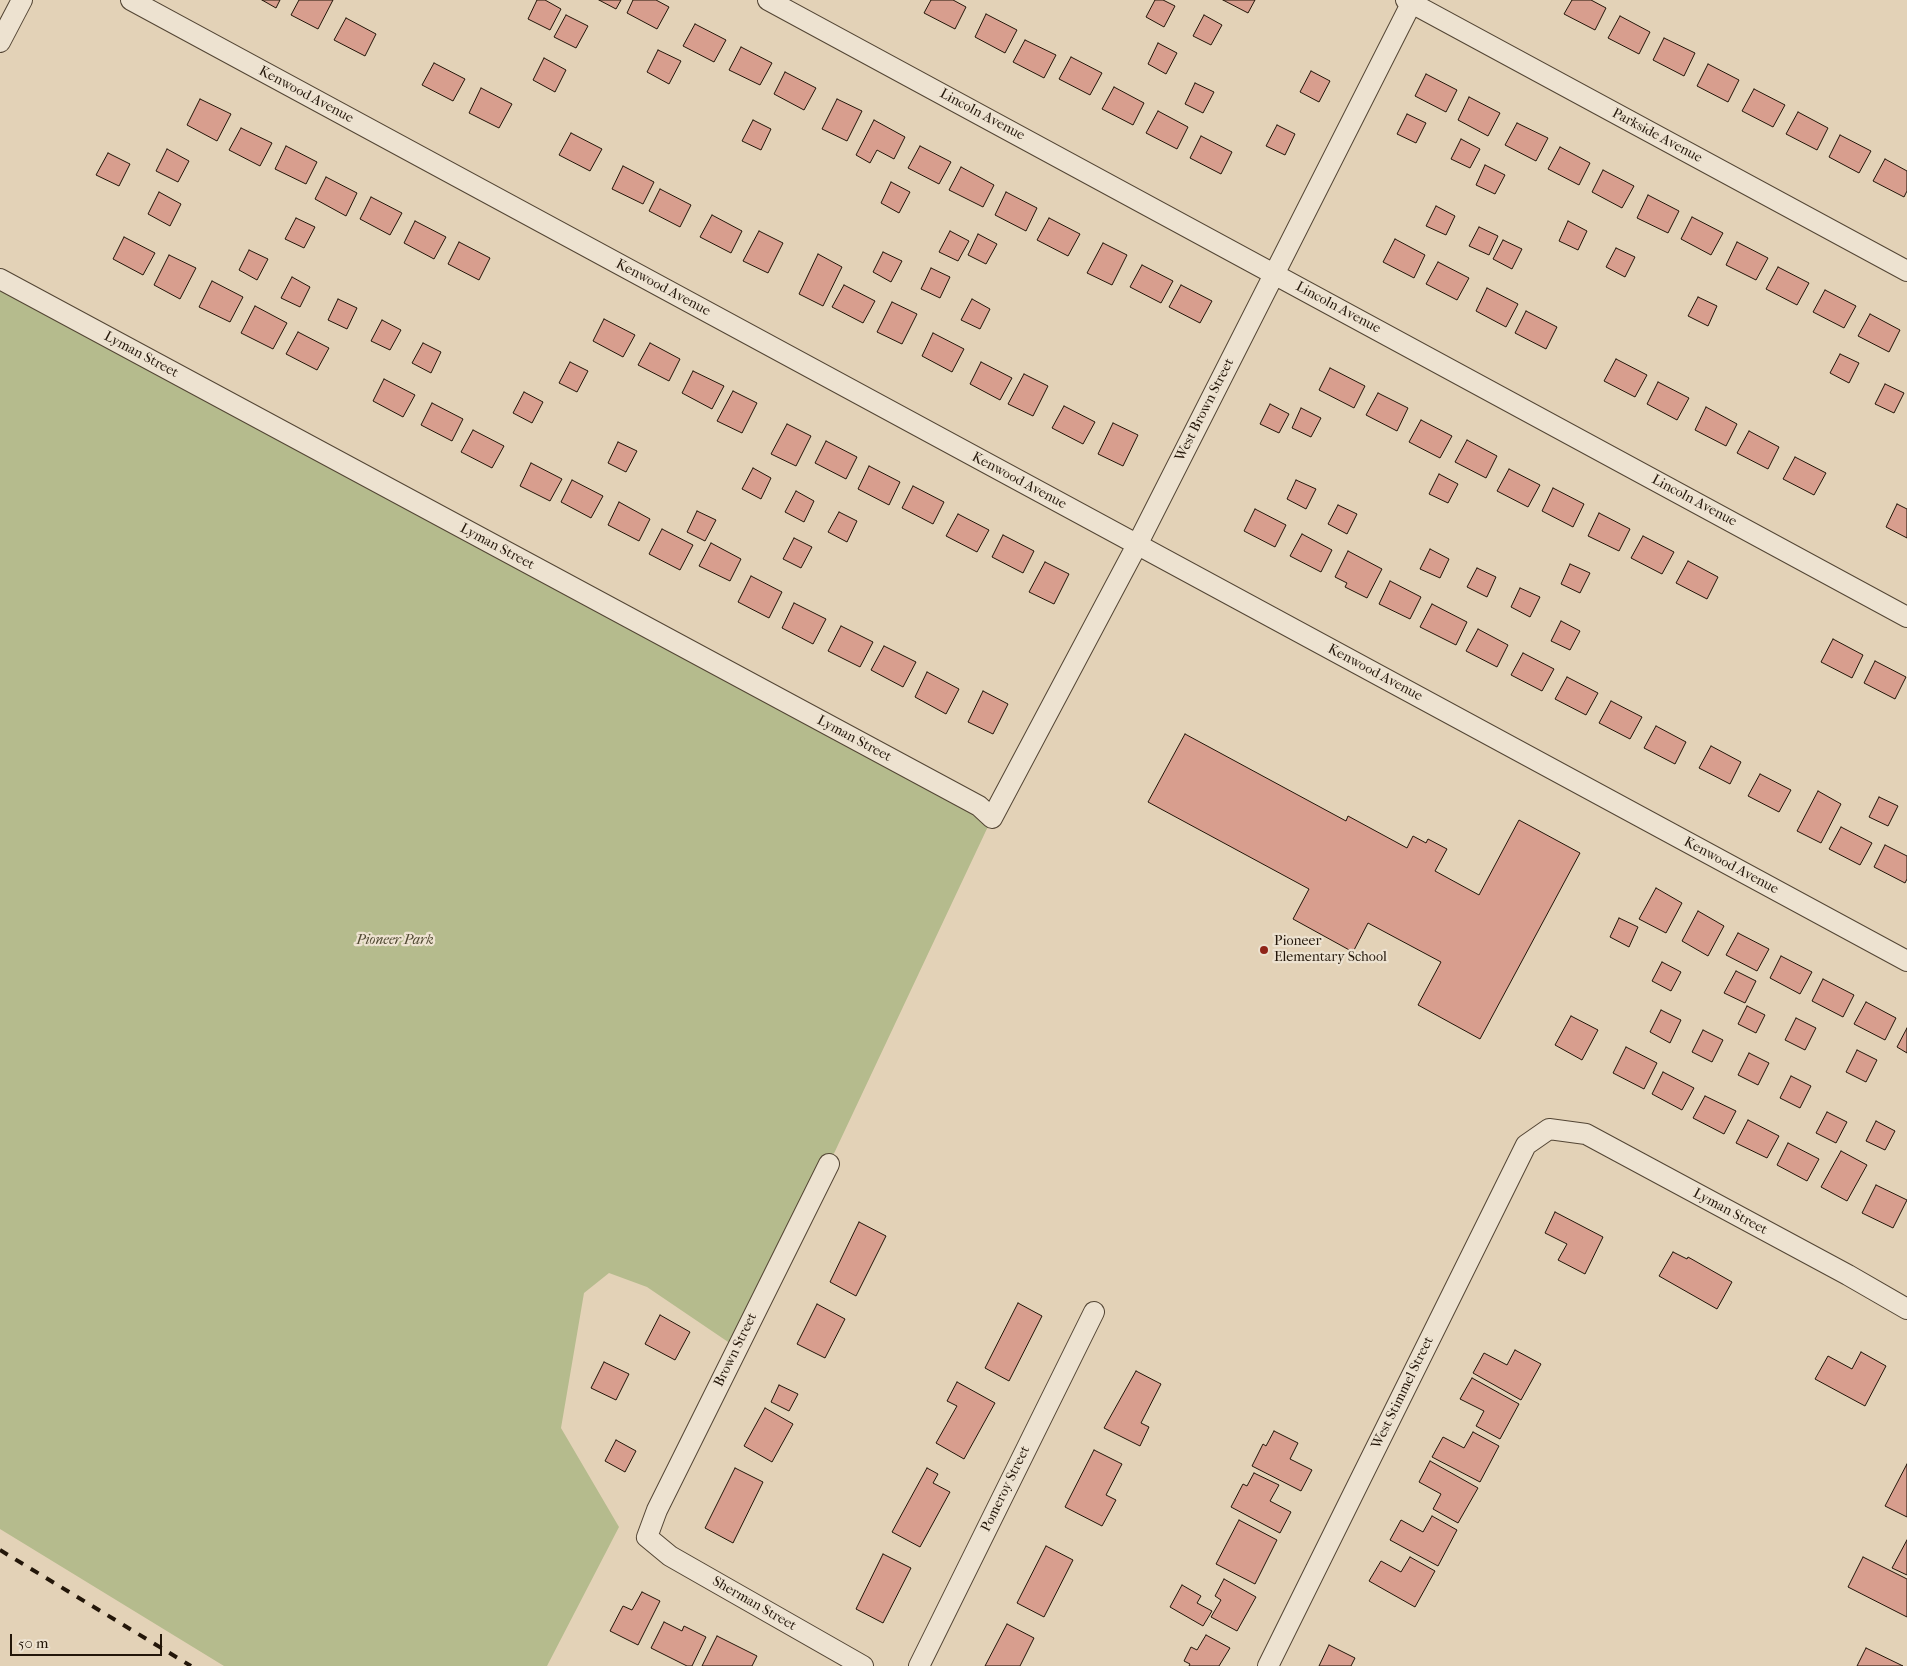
<!DOCTYPE html>
<html>
<head>
<meta charset="utf-8">
<style>
  body { margin:0 }
  #map { position:relative; width:1907px; height:1666px; overflow:hidden; background:#e3d2b7; font-family:"IM FELL French Canon",serif }
  canvas { display:block }
  .scale { position:absolute; left:10px; top:1634px; width:152px; height:22px; box-sizing:border-box; border:2px solid #231609; border-top:0; padding-left:6px; font-size:15px; line-height:18px; white-space:nowrap; color:#231609; -webkit-text-stroke:4px #ede2d0; paint-order:stroke }
</style>
</head>
<body>
<div id="map">
<canvas width="1907" height="1666"></canvas>
<div class="scale">50 m</div>
</div>
<script>
const ctx = document.querySelector('canvas').getContext('2d');
ctx.lineJoin = 'round';
function fill(path, color) {
  ctx.fillStyle = color;
  ctx.fill(path, 'evenodd');
}
function poly(rows) {
  const path = new Path2D();
  for (const r of rows) {
    path.moveTo(r[0], r[1]);
    for (let i = 2; i < r.length; i += 2) path.lineTo(r[i], r[i + 1]);
  }
  return path;
}
function stroke(path, color, width, dash) {
  ctx.strokeStyle = color;
  ctx.lineWidth = width;
  ctx.lineCap = dash ? 'butt' : 'round';
  ctx.setLineDash(dash || []);
  ctx.stroke(path);
}
function write(font, color, halo, rows, align = 'center') {
  ctx.font = font + ' "IM FELL French Canon",serif';
  ctx.lineWidth = 4.5;
  ctx.setLineDash([]);
  ctx.textBaseline = 'middle';
  ctx.strokeStyle = halo;
  ctx.fillStyle = color;
  for (const [text, x, y, turn = 0] of rows) {
    ctx.save();
    ctx.translate(x, y);
    ctx.rotate((+turn || 0) * Math.PI / 180);
    ctx.textAlign = isNaN(turn) ? turn : align;
    if (halo) ctx.strokeText(text, 0, 0);
    ctx.fillText(text, 0, 0);
    ctx.restore();
  }
}
fill(poly([
  [0,279,992,818,829,1164,737,1348,647,1287,609,1273,584,1293,561,1428,619,1527,547,1666,224,1666,0,1529]
]), '#b5bb8d');
const building = poly([
  [262,0,280,0,276,8,262,0],
  [299,0,333,0,318,29,291,15,299,0],
  [537,0,545,0,561,9,550,30,528,19,537,0],
  [599,0,621,0,616,9,599,0],
  [633,0,656,0,669,7,657,29,627,13,633,0],
  [931,0,953,0,966,7,955,29,924,13,931,0],
  [1155,0,1163,0,1175,6,1164,27,1146,17,1155,0],
  [1223,0,1255,0,1248,13,1223,0],
  [1572,0,1591,0,1606,8,1595,30,1564,14,1572,0],
  [986,14,1017,30,1005,53,975,37,986,14],
  [566,15,588,26,576,48,554,37,566,15],
  [1204,15,1222,25,1211,45,1193,36,1204,15],
  [1620,16,1650,32,1639,54,1608,38,1620,16],
  [346,18,376,34,365,56,334,40,346,18],
  [695,24,726,40,714,62,683,46,695,24],
  [1664,38,1695,53,1684,76,1653,60,1664,38],
  [1025,40,1056,55,1044,78,1013,62,1025,40],
  [1158,43,1177,53,1166,74,1148,64,1158,43],
  [741,47,772,63,760,85,729,70,741,47],
  [658,50,681,61,669,84,647,72,658,50],
  [1071,57,1102,73,1090,95,1059,79,1071,57],
  [544,58,566,70,555,92,533,80,544,58],
  [434,63,465,79,453,101,422,85,434,63],
  [1708,64,1739,80,1728,102,1697,86,1708,64],
  [1311,71,1330,81,1319,102,1300,92,1311,71],
  [785,72,816,88,804,110,774,94,785,72],
  [1426,74,1457,90,1446,112,1415,96,1426,74],
  [1195,83,1214,92,1203,113,1185,104,1195,83],
  [1114,87,1144,103,1133,125,1102,109,1114,87],
  [481,88,512,104,499,128,469,113,481,88],
  [1754,89,1785,105,1773,127,1742,111,1754,89],
  [1469,97,1500,113,1488,136,1458,120,1469,97],
  [200,99,231,114,217,141,187,125,200,99],
  [837,99,862,111,847,141,822,129,837,99],
  [1158,111,1188,127,1177,149,1146,133,1158,111],
  [1798,112,1828,128,1817,150,1786,134,1798,112],
  [1407,114,1426,123,1416,143,1397,134,1407,114],
  [753,120,771,129,761,150,742,141,753,120],
  [874,120,905,137,894,159,877,150,870,163,856,155,874,120],
  [1517,123,1548,138,1536,161,1505,145,1517,123],
  [1277,125,1295,134,1285,155,1266,146,1277,125],
  [241,128,272,143,260,166,229,150,241,128],
  [571,133,602,149,590,171,559,155,571,133],
  [1840,135,1871,151,1859,173,1829,157,1840,135],
  [1201,136,1232,152,1221,174,1190,158,1201,136],
  [1461,139,1480,149,1470,168,1451,159,1461,139],
  [286,146,317,162,306,184,275,169,286,146],
  [920,146,951,162,939,184,908,168,920,146],
  [1560,147,1590,163,1579,185,1548,169,1560,147],
  [167,149,189,161,178,182,156,171,167,149],
  [108,153,130,164,119,186,96,175,108,153],
  [1885,159,1907,171,1907,191,1904,197,1873,181,1885,159],
  [1485,165,1505,175,1495,194,1476,185,1485,165],
  [623,166,654,182,643,204,612,189,623,166],
  [961,167,994,185,983,207,949,190,961,167],
  [1603,170,1634,186,1622,208,1592,192,1603,170],
  [326,177,357,193,346,216,315,199,326,177],
  [891,182,910,192,899,213,881,203,891,182],
  [660,189,691,205,680,227,649,211,660,189],
  [159,192,181,204,170,226,148,214,159,192],
  [1006,192,1037,208,1026,231,995,215,1006,192],
  [1648,195,1679,211,1668,233,1637,218,1648,195],
  [371,197,402,213,390,235,360,219,371,197],
  [1436,206,1455,216,1446,235,1426,226,1436,206],
  [712,215,742,231,731,253,700,237,712,215],
  [1692,217,1723,233,1711,255,1681,239,1692,217],
  [296,218,315,227,304,248,285,239,296,218],
  [1049,218,1080,234,1068,256,1037,240,1049,218],
  [415,221,446,237,434,259,404,243,415,221],
  [1568,221,1587,231,1578,250,1559,241,1568,221],
  [1479,227,1498,236,1489,255,1469,246,1479,227],
  [759,231,783,243,768,273,743,261,759,231],
  [950,231,969,241,958,261,939,252,950,231],
  [978,234,997,244,986,264,968,255,978,234],
  [124,237,155,253,143,275,113,259,124,237],
  [1395,239,1425,255,1414,278,1383,262,1395,239],
  [1503,240,1522,249,1512,269,1493,259,1503,240],
  [459,242,490,258,479,280,448,264,459,242],
  [1737,242,1768,258,1756,280,1726,265,1737,242],
  [1103,243,1127,255,1112,285,1087,273,1103,243],
  [1616,248,1635,257,1625,277,1606,267,1616,248],
  [249,250,268,259,257,280,239,270,249,250],
  [883,252,902,261,891,282,873,272,883,252],
  [818,254,842,267,823,306,799,294,818,254],
  [169,255,196,268,180,299,154,285,169,255],
  [1438,262,1469,278,1457,300,1426,284,1438,262],
  [1142,265,1173,281,1161,303,1130,287,1142,265],
  [1778,267,1809,283,1797,305,1766,289,1778,267],
  [931,268,950,277,940,298,921,289,931,268],
  [292,277,310,287,300,307,281,298,292,277],
  [212,281,243,297,230,322,199,307,212,281],
  [844,285,875,301,863,323,832,307,844,285],
  [1181,285,1212,301,1200,323,1169,307,1181,285],
  [1487,288,1518,304,1506,327,1476,311,1487,288],
  [1825,290,1856,306,1844,328,1813,312,1825,290],
  [1698,297,1717,306,1708,326,1688,316,1698,297],
  [338,299,357,308,347,329,328,320,338,299],
  [972,299,990,309,980,329,961,320,972,299],
  [892,302,917,314,902,344,877,332,892,302],
  [255,306,287,323,273,349,241,333,255,306],
  [1526,311,1557,327,1546,349,1515,333,1526,311],
  [1870,314,1900,330,1889,352,1858,336,1870,314],
  [604,319,635,335,623,357,593,341,604,319],
  [382,320,401,330,390,350,371,341,382,320],
  [298,332,329,348,317,370,286,354,298,332],
  [933,333,964,349,952,372,922,356,933,333],
  [423,343,441,352,431,373,412,363,423,343],
  [650,343,680,359,669,381,638,365,650,343],
  [1840,354,1859,363,1849,383,1830,373,1840,354],
  [1616,359,1647,375,1635,397,1604,381,1616,359],
  [570,362,588,371,577,392,559,383,570,362],
  [981,362,1012,378,1000,400,970,384,981,362],
  [1330,368,1365,386,1354,408,1319,390,1330,368],
  [693,371,724,386,712,409,682,393,693,371],
  [1024,374,1048,386,1033,416,1008,404,1024,374],
  [384,379,415,395,403,417,373,401,384,379],
  [1658,382,1689,398,1677,420,1647,404,1658,382],
  [1885,384,1904,393,1894,413,1875,404,1885,384],
  [733,391,757,403,742,433,717,421,733,391],
  [524,392,543,402,532,423,513,413,524,392],
  [1378,393,1408,408,1397,431,1366,415,1378,393],
  [432,403,463,419,452,441,421,425,432,403],
  [1270,404,1289,414,1279,433,1260,424,1270,404],
  [1064,406,1095,422,1083,444,1052,428,1064,406],
  [1706,407,1737,424,1726,446,1695,430,1706,407],
  [1301,408,1321,418,1311,437,1292,428,1301,408],
  [1421,420,1452,436,1440,458,1409,442,1421,420],
  [1113,423,1138,435,1123,466,1098,454,1113,423],
  [787,424,811,436,796,466,771,454,787,424],
  [473,430,504,446,492,468,461,452,473,430],
  [1749,431,1779,447,1768,469,1737,453,1749,431],
  [1467,440,1497,456,1486,478,1455,462,1467,440],
  [826,441,857,457,846,479,815,463,826,441],
  [618,442,637,451,626,472,608,463,618,442],
  [1795,457,1826,473,1814,495,1783,479,1795,457],
  [531,463,562,479,550,501,520,486,531,463],
  [869,466,900,482,889,505,858,489,869,466],
  [753,468,771,478,761,499,742,489,753,468],
  [1509,469,1540,485,1528,507,1497,491,1509,469],
  [1439,474,1458,484,1448,503,1429,494,1439,474],
  [572,480,603,496,591,518,561,502,572,480],
  [1296,480,1316,489,1306,509,1287,499,1296,480],
  [913,486,944,502,933,524,902,508,913,486],
  [1553,488,1584,504,1573,527,1542,511,1553,488],
  [796,491,814,501,804,522,785,512,796,491],
  [619,502,650,519,639,541,608,525,619,502],
  [1897,504,1907,509,1907,538,1886,527,1897,504],
  [1338,505,1357,514,1347,534,1328,524,1338,505],
  [1255,509,1286,525,1275,547,1244,531,1255,509],
  [697,511,716,520,705,541,687,532,697,511],
  [839,512,857,521,847,542,828,532,839,512],
  [1599,513,1630,529,1619,551,1588,536,1599,513],
  [958,514,989,530,977,552,946,536,958,514],
  [662,529,693,545,680,570,649,554,662,529],
  [1302,534,1332,550,1321,572,1290,556,1302,534],
  [1003,535,1034,551,1023,573,992,557,1003,535],
  [1643,536,1674,552,1662,574,1631,558,1643,536],
  [794,538,812,547,801,568,783,559,794,538],
  [711,543,741,559,730,581,699,566,711,543],
  [1430,549,1449,559,1440,578,1420,569,1430,549],
  [1348,551,1382,569,1367,598,1345,587,1347,583,1335,577,1348,551],
  [1688,561,1718,577,1707,599,1676,583,1688,561],
  [1045,562,1069,574,1054,604,1029,592,1045,562],
  [1570,564,1590,573,1580,593,1561,584,1570,564],
  [1477,568,1496,577,1487,597,1467,587,1477,568],
  [751,576,782,592,769,618,738,602,751,576],
  [1390,581,1421,597,1410,619,1379,604,1390,581],
  [1520,588,1540,597,1530,617,1511,607,1520,588],
  [794,603,826,619,813,644,782,628,794,603],
  [1432,604,1467,622,1456,645,1420,627,1432,604],
  [1561,621,1580,631,1570,650,1551,641,1561,621],
  [841,626,873,642,860,667,828,651,841,626],
  [1478,629,1508,645,1497,667,1466,651,1478,629],
  [1833,639,1863,655,1852,678,1821,662,1833,639],
  [884,646,916,662,903,687,871,670,884,646],
  [1523,653,1554,669,1542,691,1511,675,1523,653],
  [1875,661,1906,677,1895,699,1864,683,1875,661],
  [927,672,959,689,946,714,915,697,927,672],
  [1567,677,1598,693,1586,715,1555,699,1567,677],
  [983,691,1008,704,993,734,968,722,983,691],
  [1611,701,1642,717,1630,739,1599,723,1611,701],
  [1656,726,1686,742,1675,764,1644,748,1656,726],
  [1185,734,1346,821,1348,816,1407,848,1413,836,1426,843,1428,839,1447,849,1435,871,1479,895,1519,820,1580,853,1480,1039,1418,1005,1441,962,1368,923,1353,952,1293,919,1309,889,1148,802,1185,734],
  [1711,746,1741,762,1730,784,1699,768,1711,746],
  [1760,774,1791,790,1779,812,1748,796,1760,774],
  [1818,791,1841,804,1821,843,1797,831,1818,791],
  [1879,797,1898,806,1888,826,1869,817,1879,797],
  [1841,827,1872,843,1860,865,1829,849,1841,827],
  [1885,845,1907,856,1907,879,1905,883,1874,867,1885,845],
  [1656,888,1682,903,1666,933,1639,919,1656,888],
  [1698,911,1724,926,1708,956,1682,941,1698,911],
  [1619,918,1638,927,1629,947,1610,937,1619,918],
  [1738,933,1769,949,1757,971,1726,955,1738,933],
  [1781,956,1812,972,1800,994,1770,978,1781,956],
  [1662,962,1681,972,1671,991,1652,981,1662,962],
  [1736,971,1756,981,1745,1003,1724,993,1736,971],
  [1823,979,1854,995,1843,1017,1812,1001,1823,979],
  [1866,1002,1896,1018,1885,1040,1854,1024,1866,1002],
  [1747,1006,1765,1015,1756,1033,1738,1024,1747,1006],
  [1661,1010,1681,1020,1670,1043,1650,1032,1661,1010],
  [1571,1016,1598,1030,1582,1060,1555,1045,1571,1016],
  [1796,1018,1816,1028,1805,1050,1785,1040,1796,1018],
  [1907,1028,1907,1053,1897,1047,1907,1028],
  [1703,1030,1723,1040,1712,1062,1692,1052,1703,1030],
  [1626,1047,1657,1063,1644,1089,1613,1073,1626,1047],
  [1857,1050,1877,1060,1866,1082,1846,1072,1857,1050],
  [1749,1053,1769,1063,1758,1085,1738,1075,1749,1053],
  [1663,1072,1694,1088,1682,1110,1652,1094,1663,1072],
  [1791,1076,1811,1086,1800,1108,1780,1098,1791,1076],
  [1705,1096,1736,1111,1724,1134,1693,1118,1705,1096],
  [1827,1112,1847,1122,1836,1143,1816,1133,1827,1112],
  [1748,1120,1779,1136,1767,1158,1736,1143,1748,1120],
  [1876,1121,1895,1131,1885,1150,1866,1141,1876,1121],
  [1788,1143,1819,1159,1807,1181,1777,1165,1788,1143],
  [1841,1151,1867,1165,1847,1201,1821,1187,1841,1151],
  [1876,1185,1907,1200,1893,1228,1862,1213,1876,1185],
  [1555,1212,1603,1237,1585,1274,1558,1260,1567,1244,1545,1233,1555,1212],
  [859,1222,886,1236,856,1296,830,1282,859,1222],
  [1673,1252,1687,1259,1688,1257,1732,1282,1717,1309,1659,1276,1673,1252],
  [1018,1303,1042,1316,1009,1381,985,1368,1018,1303],
  [817,1304,845,1319,825,1358,797,1344,817,1304],
  [660,1315,690,1332,675,1360,645,1344,660,1315],
  [1515,1350,1541,1364,1521,1400,1473,1373,1484,1353,1507,1365,1515,1350],
  [1861,1352,1886,1366,1865,1406,1815,1379,1828,1356,1852,1369,1861,1352],
  [604,1362,629,1374,616,1400,591,1388,604,1362],
  [1136,1371,1161,1384,1141,1423,1149,1427,1140,1446,1104,1428,1136,1371],
  [1472,1378,1519,1404,1500,1439,1476,1426,1484,1411,1460,1399,1472,1378],
  [957,1382,995,1403,964,1459,936,1443,957,1406,947,1401,957,1382],
  [779,1385,798,1394,789,1411,771,1402,779,1385],
  [765,1408,793,1424,772,1462,744,1446,765,1408],
  [1274,1431,1298,1443,1290,1459,1312,1470,1301,1491,1252,1466,1263,1444,1266,1446,1274,1431],
  [1473,1432,1499,1446,1480,1482,1432,1457,1443,1437,1464,1448,1473,1432],
  [616,1440,636,1451,625,1472,605,1461,616,1440],
  [1094,1450,1122,1464,1106,1495,1116,1500,1102,1526,1065,1507,1094,1450],
  [1430,1461,1478,1488,1458,1523,1433,1509,1441,1494,1419,1482,1430,1461],
  [1907,1464,1907,1517,1885,1506,1907,1464],
  [735,1468,763,1482,733,1543,705,1528,735,1468],
  [927,1468,938,1474,933,1483,950,1492,920,1547,892,1532,927,1468],
  [1254,1473,1279,1485,1270,1501,1291,1512,1280,1533,1231,1507,1243,1484,1247,1486,1254,1473],
  [1432,1516,1457,1530,1438,1566,1390,1540,1401,1520,1423,1532,1432,1516],
  [1239,1520,1277,1540,1255,1584,1216,1564,1239,1520],
  [1907,1540,1907,1575,1892,1568,1907,1540],
  [1046,1546,1073,1560,1044,1617,1017,1603,1046,1546],
  [883,1554,911,1568,883,1623,856,1609,883,1554],
  [1410,1557,1435,1571,1415,1607,1369,1581,1381,1561,1401,1572,1410,1557],
  [1863,1557,1907,1579,1907,1617,1848,1587,1863,1557],
  [1224,1579,1256,1597,1237,1631,1211,1617,1221,1600,1215,1596,1224,1579],
  [1182,1585,1201,1596,1197,1603,1212,1611,1203,1626,1170,1607,1182,1585],
  [642,1592,660,1601,638,1645,610,1631,623,1606,632,1610,642,1592],
  [664,1622,682,1631,684,1626,706,1637,692,1666,687,1666,651,1648,664,1622],
  [1007,1624,1034,1638,1020,1666,985,1666,1007,1624],
  [1206,1635,1230,1648,1219,1666,1189,1666,1190,1664,1184,1661,1191,1647,1197,1650,1206,1635],
  [717,1636,757,1656,752,1666,702,1666,717,1636],
  [1329,1645,1355,1658,1351,1666,1319,1666,1329,1645],
  [1866,1648,1903,1666,1857,1666,1866,1648]
]);
fill(building, '#d89e8e');
stroke(building, '#231609', 1);
const street = poly([
  [131,0,1907,961],
  [768,0,1907,617],
  [1406,0,1907,271],
  [0,42,22,0],
  [0,279,979,806,992,818,1137,545,1413,0],
  [829,1164,657,1510,647,1537,670,1556,863,1666],
  [919,1666,1094,1312],
  [1268,1666,1526,1145,1549,1129,1586,1134,1848,1275,1907,1309]
]);
stroke(street, '#534534', 22);
stroke(street, '#ede2d0', 20);
stroke(poly([
  [0,1550,191,1666]
]), '#231609', 4, [9, 9]);
for (const [x, y, r, color] of [
  [1264,950,5,"#8f2418"]
]) {
  const dot = new Path2D();
  dot.arc(x, y, r, 0, 2 * Math.PI);
  ctx.fillStyle = color;
  ctx.fill(dot);
  stroke(dot, '#ede2d0', 2);
}
write('14px', '#231609', '#ede2d0', [
  ["Kenwood Avenue",306,95,28],
  ["Lincoln Avenue",982,115,28],
  ["Parkside Avenue",1657,136,28],
  ["Kenwood Avenue",663,288,28],
  ["Lincoln Avenue",1338,308,28],
  ["Lyman Street",141,355,28],
  ["West Brown Street",1205,410,-63],
  ["Kenwood Avenue",1019,481,28],
  ["Lincoln Avenue",1694,501,28],
  ["Lyman Street",497,547,28],
  ["Kenwood Avenue",1375,673,28],
  ["Lyman Street",854,739,28],
  ["Kenwood Avenue",1731,866,28],
  ["Lyman Street",1730,1212,28],
  ["Brown Street",736,1350,-64],
  ["West Stimmel Street",1403,1393,-64],
  ["Pomeroy Street",1006,1489,-64],
  ["Sherman Street",754,1604,30]
]);
write('italic 14px', '#4f4831', '#ede2d0', [
  ["Pioneer Park",395,941]
]);
write('14px', '#231609', '#ede2d0', [
  ["Pioneer",1274,942],
  ["Elementary School",1274,958]
], 'left');
</script>
</body>
</html>
